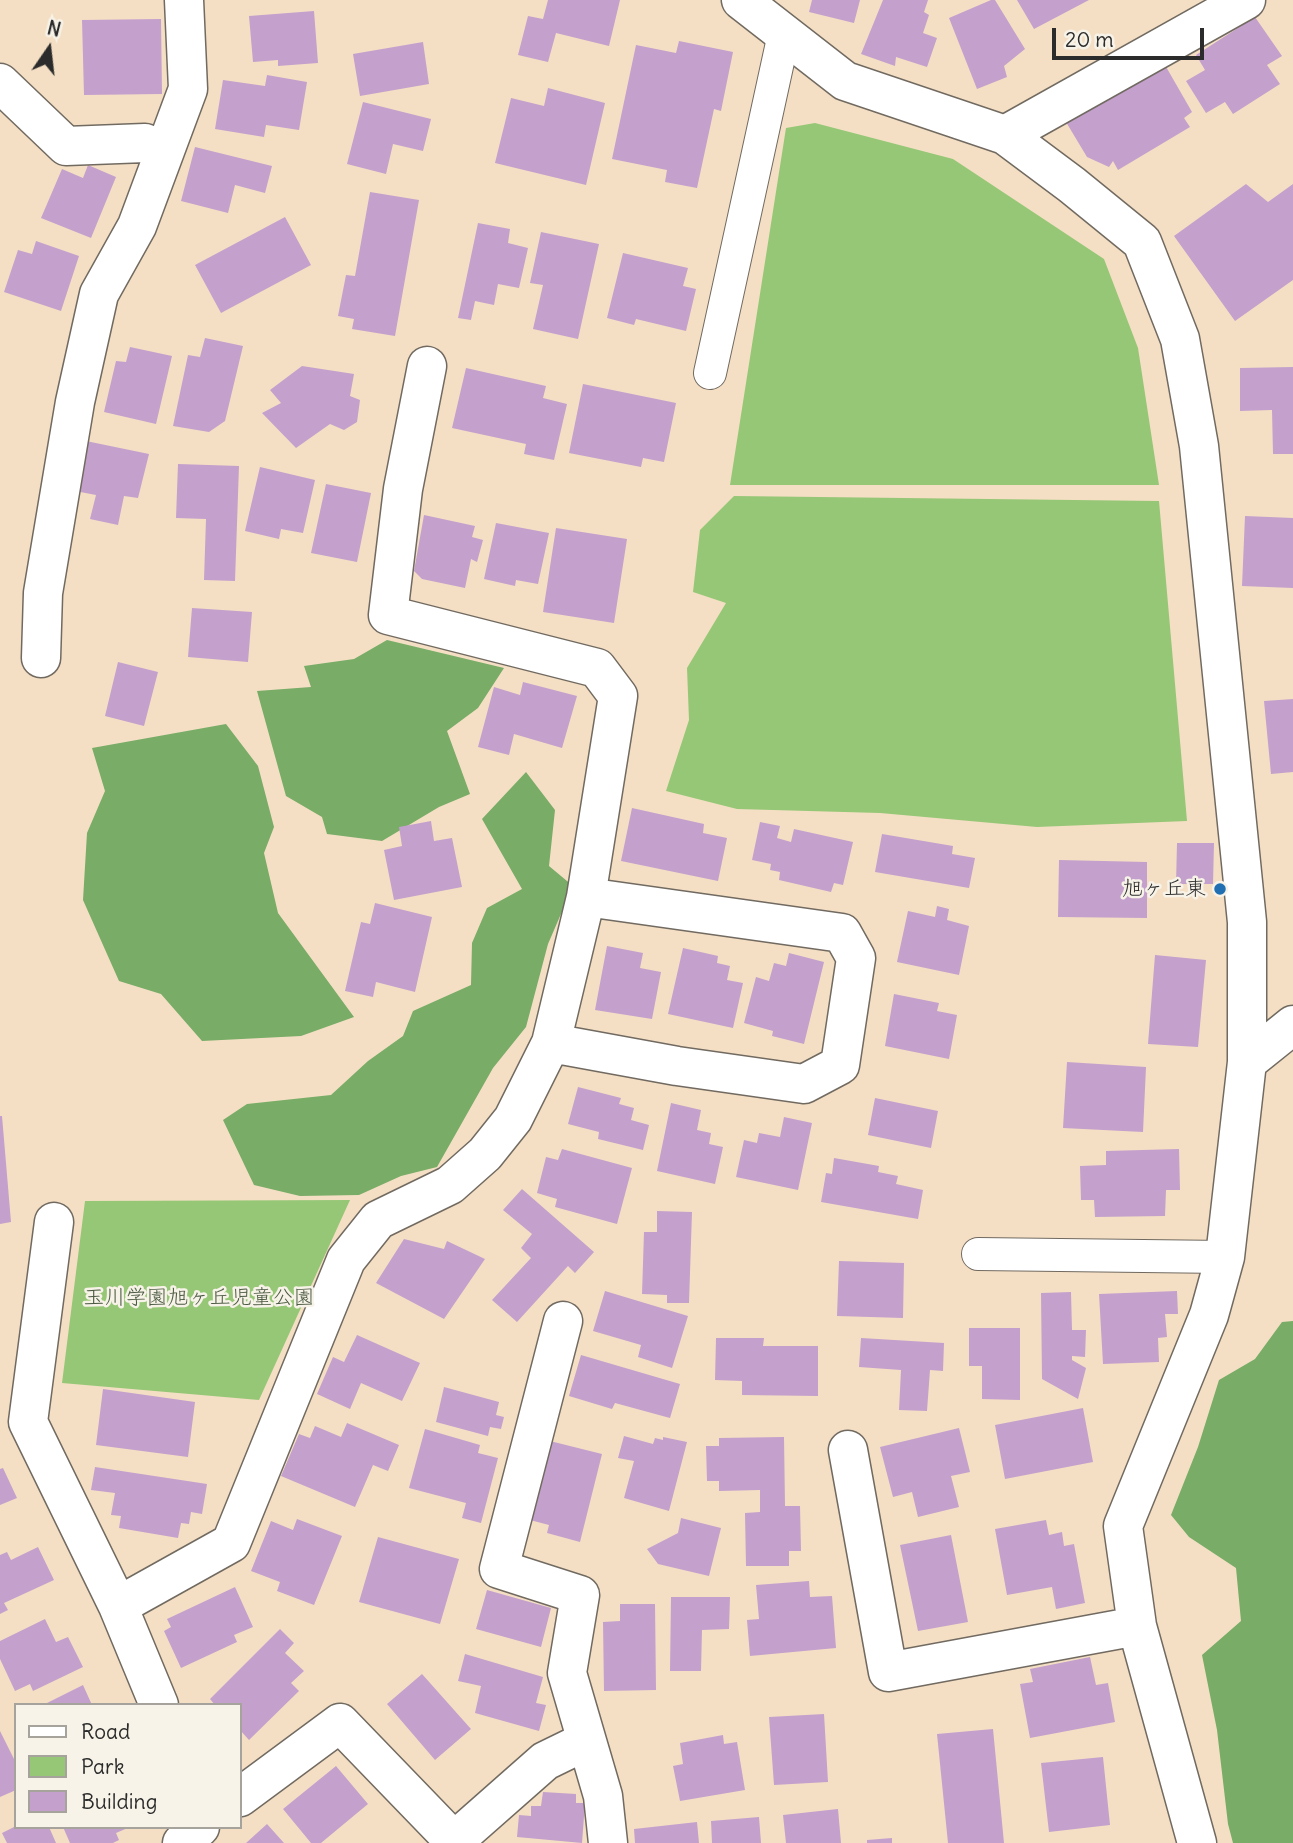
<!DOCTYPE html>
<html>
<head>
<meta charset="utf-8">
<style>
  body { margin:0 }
  #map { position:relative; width:1293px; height:1843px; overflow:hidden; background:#f4dfc4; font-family:Delius,sans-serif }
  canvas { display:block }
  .legend { position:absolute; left:14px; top:1703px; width:228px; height:126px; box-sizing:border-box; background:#f7f3e8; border:2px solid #a5a39c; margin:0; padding:9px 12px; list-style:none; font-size:21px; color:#2b2b2b }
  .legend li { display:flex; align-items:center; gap:14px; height:35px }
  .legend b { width:35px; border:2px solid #a5a39c }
  .north { position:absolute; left:14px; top:14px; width:70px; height:70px; -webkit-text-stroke:5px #f7f3e8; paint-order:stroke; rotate:14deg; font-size:19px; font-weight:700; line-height:28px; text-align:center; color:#2b2b2b }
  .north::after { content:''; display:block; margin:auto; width:24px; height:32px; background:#2b2b2b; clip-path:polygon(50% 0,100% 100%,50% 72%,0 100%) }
  .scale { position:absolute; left:1052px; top:28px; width:152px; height:32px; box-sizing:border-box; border:4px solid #2b2b2b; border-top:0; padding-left:9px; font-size:21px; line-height:24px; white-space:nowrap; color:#2b2b2b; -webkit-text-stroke:5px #f7f3e8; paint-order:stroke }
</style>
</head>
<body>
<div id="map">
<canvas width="1293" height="1843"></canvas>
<ul class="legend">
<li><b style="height:9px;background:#fff"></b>Road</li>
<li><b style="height:19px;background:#96c776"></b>Park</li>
<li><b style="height:19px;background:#c4a0cd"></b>Building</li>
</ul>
<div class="north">N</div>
<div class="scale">20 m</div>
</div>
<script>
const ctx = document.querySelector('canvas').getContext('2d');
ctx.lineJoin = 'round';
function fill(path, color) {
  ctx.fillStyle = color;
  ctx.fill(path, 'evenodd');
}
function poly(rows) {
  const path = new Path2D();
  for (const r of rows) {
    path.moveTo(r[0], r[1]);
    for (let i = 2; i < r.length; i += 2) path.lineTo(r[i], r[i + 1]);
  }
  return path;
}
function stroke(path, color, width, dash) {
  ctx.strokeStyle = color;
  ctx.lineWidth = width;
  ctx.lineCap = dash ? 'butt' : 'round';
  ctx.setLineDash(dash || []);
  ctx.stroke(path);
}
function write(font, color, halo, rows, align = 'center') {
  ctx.font = font + ' Delius,"Klee One",sans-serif';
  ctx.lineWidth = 5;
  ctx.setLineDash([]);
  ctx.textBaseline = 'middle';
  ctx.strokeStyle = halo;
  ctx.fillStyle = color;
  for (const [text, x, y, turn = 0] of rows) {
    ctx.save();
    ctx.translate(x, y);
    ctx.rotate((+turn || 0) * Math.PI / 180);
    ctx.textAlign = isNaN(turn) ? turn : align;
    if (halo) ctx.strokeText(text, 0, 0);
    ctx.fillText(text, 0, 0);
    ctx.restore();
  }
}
fill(poly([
  [815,123,953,159,1104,259,1138,348,1159,485,730,485,786,128],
  [734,496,1159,501,1187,821,1037,827,880,813,737,809,666,791,689,720,687,668,726,603,693,592,700,530],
  [350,1200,259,1400,62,1383,85,1201]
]), '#96c776');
fill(poly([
  [387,640,504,668,478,708,447,731,470,794,439,807,382,841,327,834,322,817,286,796,257,691,311,687,304,666,354,659],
  [226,724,258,766,274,827,264,853,278,913,354,1017,301,1036,202,1041,161,994,119,981,83,900,87,833,105,791,92,748],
  [526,772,555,810,549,866,573,886,548,944,526,1027,493,1068,437,1167,401,1176,359,1195,300,1196,254,1185,223,1120,247,1104,331,1095,368,1061,403,1036,413,1011,471,985,472,943,487,908,522,889,482,819],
  [1293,1321,1293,1843,1233,1843,1228,1824,1217,1730,1202,1655,1241,1621,1236,1568,1189,1537,1171,1515,1198,1447,1219,1380,1255,1359,1282,1322]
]), '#78ac67');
fill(poly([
  [548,0,620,0,609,46,556,33,548,62,518,55,528,16,543,19],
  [812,0,860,0,854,23,809,12],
  [883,0,928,0,924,12,929,15,923,33,937,38,927,67,896,57,895,66,861,54],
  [991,0,995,0,1025,49,1004,66,1007,77,977,89,949,18],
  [1017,0,1089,0,1034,29],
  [314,11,318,63,278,66,278,60,253,62,249,16],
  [1255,17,1282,56,1267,65,1280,84,1233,114,1225,102,1206,113,1186,81,1205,70,1196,55],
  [161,19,162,94,84,95,82,20],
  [679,41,733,52,721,111,714,109,697,188,665,182,667,170,612,159,636,45,676,53],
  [423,42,429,84,360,96,353,54],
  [1165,65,1192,112,1184,118,1190,127,1118,170,1113,161,1109,167,1087,157,1066,122],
  [267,75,307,82,299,130,266,125,264,137,215,129,223,80,265,86],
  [548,88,605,103,586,185,495,163,511,98,544,106],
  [363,102,431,119,423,151,393,144,386,174,347,164],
  [195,147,272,166,265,193,235,185,228,213,181,201],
  [88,165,116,177,91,238,41,218,62,169,83,178],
  [1246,184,1268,202,1293,184,1293,280,1235,321,1174,236],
  [370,192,419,200,395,336,352,329,354,319,338,316,346,275,355,276],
  [285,217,311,265,221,313,195,265],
  [478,223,510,229,508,243,528,248,519,288,498,284,494,305,475,301,471,320,458,318],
  [541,232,599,244,578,339,533,329,543,285,530,283],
  [36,241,79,256,61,311,4,292,18,250,32,254],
  [623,253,688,268,683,286,696,289,686,331,636,319,634,325,607,318],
  [205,338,243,346,225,421,209,432,173,426,188,355,200,357],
  [130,347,172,356,156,424,104,412,116,361,126,362],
  [302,366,354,374,350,396,360,400,357,422,344,430,330,424,296,448,262,413,281,403,270,390],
  [1293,367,1293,454,1273,454,1272,410,1240,411,1240,368],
  [466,368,546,386,543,398,567,404,554,460,524,454,526,444,452,428],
  [583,384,676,403,664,462,643,458,641,467,569,453],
  [86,441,149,454,138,498,124,496,118,525,90,519,96,495,75,491],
  [178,464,239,466,235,581,204,580,206,519,176,518],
  [260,467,315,480,303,533,281,529,279,539,245,531],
  [326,484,371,493,357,562,311,553],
  [424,515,475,526,472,537,483,540,477,562,471,559,465,588,422,579,414,571],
  [1245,516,1293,518,1293,588,1242,586],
  [496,523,549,533,538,584,516,580,515,586,484,579],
  [556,528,627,539,614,623,543,612],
  [192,608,252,612,248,662,188,657],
  [118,662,158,672,144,726,105,716],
  [523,682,577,696,562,748,514,734,509,755,478,747,494,687,520,695],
  [1293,699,1293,772,1271,774,1264,701],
  [632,808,704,824,703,833,727,838,718,881,621,861],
  [431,821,434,841,452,838,462,887,394,900,384,850,402,846,399,827],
  [760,822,780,826,777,838,791,842,794,829,853,842,843,885,834,883,831,892,779,880,780,872,770,870,771,864,752,860],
  [882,834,953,846,952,854,975,858,969,888,875,872],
  [1177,843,1214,843,1213,884,1176,884],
  [1059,860,1147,862,1147,918,1058,917],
  [375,903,432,917,415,992,376,982,373,997,345,991,361,922,370,924],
  [937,906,949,909,947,920,969,926,959,975,897,962,908,911,935,917],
  [607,946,643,953,640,968,661,972,652,1019,595,1010],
  [683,948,718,956,717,963,730,966,727,980,743,983,733,1028,668,1014],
  [789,953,824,962,804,1044,772,1036,773,1031,744,1023,756,977,769,981,774,963,786,966],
  [1155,955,1206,960,1198,1047,1148,1044],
  [894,994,939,1003,937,1011,957,1015,949,1059,885,1046],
  [1067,1062,1146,1067,1143,1132,1063,1128],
  [578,1087,621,1098,619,1104,634,1108,631,1120,649,1125,643,1150,598,1139,599,1132,568,1124],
  [875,1098,938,1111,931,1148,868,1135],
  [671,1103,701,1110,697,1130,711,1133,709,1144,723,1147,715,1184,657,1171],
  [0,1116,2,1116,11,1222,0,1224],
  [784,1117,812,1123,798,1190,736,1177,744,1140,757,1143,759,1133,780,1137],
  [562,1149,632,1168,617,1224,555,1207,557,1199,537,1193,546,1157,558,1160],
  [1179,1149,1180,1190,1166,1190,1165,1216,1095,1217,1094,1200,1081,1200,1080,1166,1106,1165,1106,1151],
  [834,1158,879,1166,878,1172,898,1176,896,1184,923,1190,918,1219,821,1202,826,1173,832,1174],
  [522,1189,594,1252,575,1273,568,1266,517,1322,492,1300,531,1258,521,1248,532,1234,503,1210],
  [657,1211,692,1212,689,1303,667,1303,667,1295,642,1294,644,1232,657,1232],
  [404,1239,444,1249,447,1241,485,1259,444,1319,376,1283],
  [839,1261,904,1263,903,1318,837,1316],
  [605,1291,688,1316,672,1368,638,1357,641,1345,593,1331],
  [1177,1291,1178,1314,1165,1314,1167,1337,1158,1338,1159,1362,1103,1364,1099,1294],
  [1071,1292,1072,1330,1086,1330,1085,1357,1072,1356,1072,1360,1086,1368,1078,1399,1042,1379,1041,1293],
  [969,1328,1020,1328,1020,1400,982,1399,982,1366,969,1366],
  [357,1335,420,1363,402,1401,361,1383,350,1409,317,1394,333,1357,344,1362],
  [716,1338,764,1338,763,1346,818,1346,818,1396,742,1395,742,1381,715,1380],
  [861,1338,944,1343,943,1371,930,1370,927,1411,899,1410,901,1370,859,1367],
  [581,1355,680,1384,670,1418,615,1403,612,1409,569,1396],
  [444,1387,499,1402,496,1415,504,1417,501,1429,490,1427,488,1436,436,1422],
  [103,1389,195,1402,188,1457,96,1445],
  [1083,1408,1093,1462,1005,1479,995,1425],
  [347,1423,399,1445,388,1471,373,1465,355,1507,281,1476,299,1434,310,1438,315,1426,341,1437],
  [959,1428,970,1472,951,1476,959,1507,918,1517,912,1492,893,1497,880,1447],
  [425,1429,480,1445,478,1453,498,1458,481,1523,462,1518,466,1503,409,1488],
  [624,1436,653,1444,655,1438,663,1440,663,1437,687,1442,669,1511,624,1498,634,1461,618,1458],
  [784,1437,785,1506,800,1506,801,1551,789,1551,789,1566,746,1566,745,1513,760,1512,760,1490,719,1491,719,1481,707,1481,706,1446,719,1446,719,1438],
  [550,1441,602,1454,580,1542,547,1533,549,1525,530,1520],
  [95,1467,207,1484,202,1514,191,1512,189,1524,181,1523,178,1538,119,1528,121,1516,111,1515,115,1493,91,1490],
  [3,1468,17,1498,0,1505,0,1469],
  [681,1518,721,1528,709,1576,658,1564,647,1549,678,1533],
  [297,1519,342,1536,314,1605,277,1591,280,1582,251,1571,271,1521,293,1530],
  [1046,1520,1049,1535,1062,1532,1064,1546,1074,1544,1085,1603,1056,1609,1052,1587,1007,1595,995,1529],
  [951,1535,968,1622,918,1631,900,1545],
  [378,1537,459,1559,440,1624,359,1602],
  [38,1547,54,1580,4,1603,8,1610,0,1614,0,1555,7,1552,11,1560],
  [809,1581,810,1597,832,1596,836,1648,750,1656,747,1620,759,1619,756,1585],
  [235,1587,253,1627,234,1635,237,1642,181,1668,164,1631,171,1627,167,1619],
  [487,1590,551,1608,541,1647,476,1629],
  [671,1597,730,1597,729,1629,702,1630,701,1671,670,1671],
  [620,1604,655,1604,656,1690,604,1691,603,1622,620,1621],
  [45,1619,56,1642,68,1637,83,1667,33,1691,30,1684,15,1691,0,1659,0,1641],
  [280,1629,294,1643,285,1653,304,1671,291,1683,299,1691,249,1740,240,1730,240,1705,215,1705,210,1699],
  [465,1654,543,1677,536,1703,546,1705,539,1731,475,1713,481,1686,458,1681],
  [1090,1657,1096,1685,1108,1683,1115,1722,1030,1738,1020,1684,1033,1682,1030,1669],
  [422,1674,471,1729,435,1760,387,1704],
  [83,1685,92,1705,43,1705],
  [824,1714,828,1782,774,1785,769,1717],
  [993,1729,1004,1843,948,1843,937,1734],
  [0,1731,16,1763,16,1790,0,1797],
  [723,1735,724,1744,737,1742,745,1790,680,1801,673,1766,683,1764,680,1743],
  [1103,1757,1110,1825,1049,1832,1041,1763],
  [336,1766,368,1804,321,1843,311,1843,283,1809],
  [543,1792,576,1794,576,1803,585,1803,582,1843,517,1837,519,1815,531,1816,531,1806,541,1806],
  [838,1809,841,1843,786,1843,783,1815],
  [759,1817,761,1843,712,1843,711,1821],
  [697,1822,699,1843,635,1843,634,1829],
  [267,1824,284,1843,246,1843],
  [14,1827,49,1827,56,1843,7,1843,2,1833],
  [63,1827,130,1827,116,1833,119,1840,113,1843,70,1843],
  [892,1838,892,1843,867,1843,867,1840]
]), '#c4a0cd');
const service = poly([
  [710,373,784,34],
  [978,1254,1225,1257]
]);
const minor = poly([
  [741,0,845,81,1005,135,1072,185,1142,242,1180,339,1199,446,1247,922,1247,1062,1225,1257,1209,1315,1123,1526,1137,1626,1197,1843],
  [0,83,66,146,145,143,164,151],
  [1005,135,1246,0],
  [41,658,43,593,75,402,99,294,137,226,188,89,184,0],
  [551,1043,677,1066,804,1084,840,1065,856,958,842,933,586,897],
  [1247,1062,1293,1025],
  [54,1222,28,1422,118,1606,159,1705],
  [563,1321,499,1569,580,1595,567,1673,603,1796,608,1843],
  [848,1450,888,1672,1137,1626],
  [118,1606,231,1543,346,1260,378,1220,450,1185,485,1154,513,1119,551,1043,586,897,618,696,597,668,388,615,403,489,427,366],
  [240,1797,340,1723,454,1841],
  [182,1843,200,1827],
  [452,1843,545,1761,586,1741]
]);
stroke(service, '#716a61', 34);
stroke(minor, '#716a61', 41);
stroke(service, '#fff', 32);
stroke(minor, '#fff', 38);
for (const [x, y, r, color] of [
  [1220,889,7,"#1f6fb2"]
]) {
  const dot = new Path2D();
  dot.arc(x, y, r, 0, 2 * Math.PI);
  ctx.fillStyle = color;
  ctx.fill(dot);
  stroke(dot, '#f7f3e8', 2.5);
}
write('21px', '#2b2b2b', '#f7f3e8', [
  ["旭ヶ丘東",1206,889]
], 'right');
write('21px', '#4b5a42', '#f7f3e8', [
  ["玉川学園旭ヶ丘児童公園",199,1298]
]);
</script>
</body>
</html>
